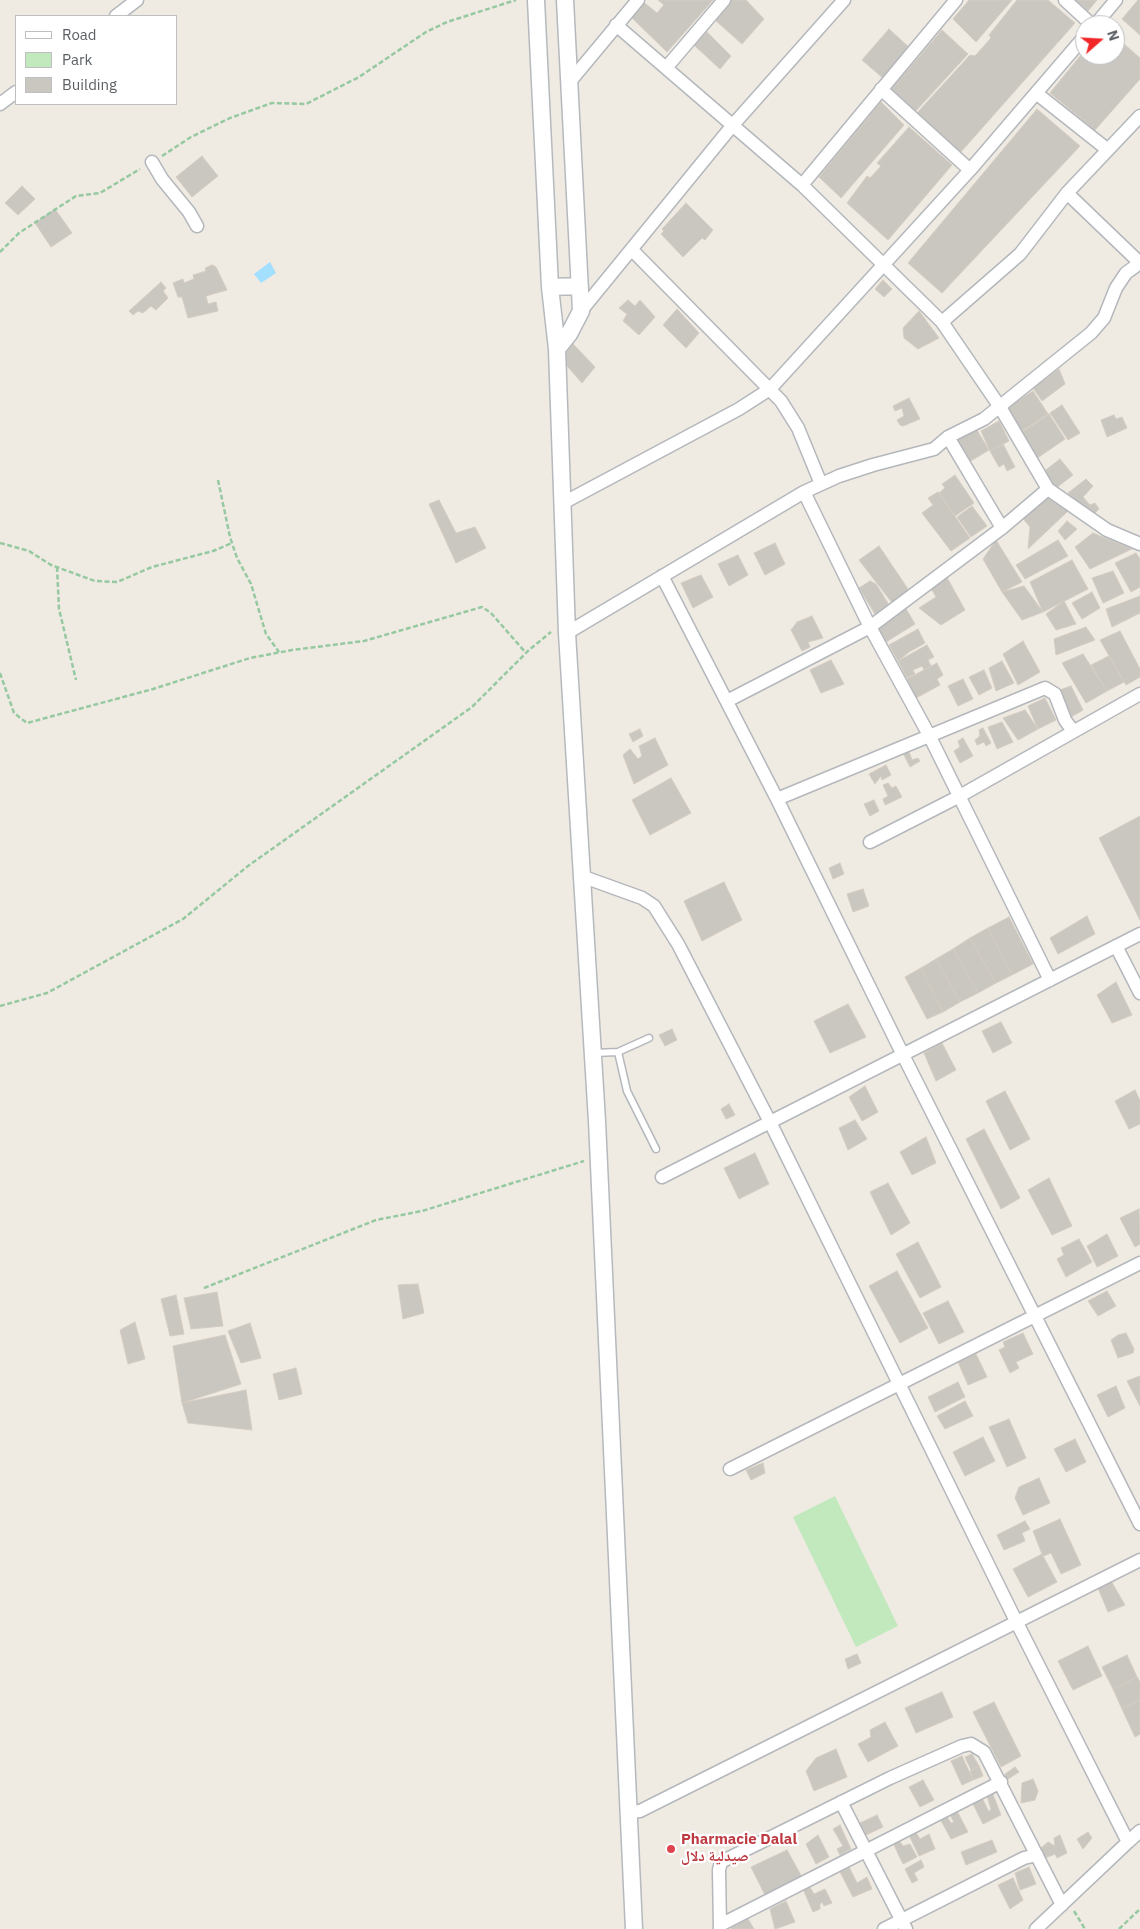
<!DOCTYPE html>
<html>
<head>
<meta charset="utf-8">
<style>
  body { margin:0 }
  #map { position:relative; width:1140px; height:1929px; overflow:hidden; background:#efebe3; font-family:"IBM Plex Sans",sans-serif }
  canvas { display:block }
  .legend { position:absolute; left:15px; top:15px; width:162px; height:90px; box-sizing:border-box; background:#fff; border:1px solid #bdbfc1; margin:0; padding:6px 9px; list-style:none; font-size:15px; color:#5b6065 }
  .legend li { display:flex; align-items:center; gap:10px; height:25px }
  .legend b { width:25px; border:1px solid #bdbfc1 }
  .north { position:absolute; left:1075px; top:15px; width:50px; height:50px; box-sizing:border-box; background:#fff; border:1px solid #bdbfc1; border-radius:50%; rotate:71deg; font-size:14px; font-weight:700; line-height:20px; text-align:center; color:#5b6065 }
  .north::after { content:''; display:block; margin:auto; width:18px; height:22px; background:#f22627; clip-path:polygon(50% 0,100% 100%,50% 72%,0 100%) }
</style>
</head>
<body>
<div id="map">
<canvas width="1140" height="1929"></canvas>
<ul class="legend">
<li><b style="height:6px;background:#fff"></b>Road</li>
<li><b style="height:14px;background:#c2e8be"></b>Park</li>
<li><b style="height:14px;background:#cac6c0"></b>Building</li>
</ul>
<div class="north">N</div>
</div>
<script>
const ctx = document.querySelector('canvas').getContext('2d');
ctx.lineJoin = 'round';
function fill(path, color) {
  ctx.fillStyle = color;
  ctx.fill(path, 'evenodd');
}
function poly(rows) {
  const path = new Path2D();
  for (const r of rows) {
    path.moveTo(r[0], r[1]);
    for (let i = 2; i < r.length; i += 2) path.lineTo(r[i], r[i + 1]);
  }
  return path;
}
function stroke(path, color, width, dash) {
  ctx.strokeStyle = color;
  ctx.lineWidth = width;
  ctx.lineCap = dash ? 'butt' : 'round';
  ctx.setLineDash(dash || []);
  ctx.stroke(path);
}
function write(font, color, halo, rows, align = 'center') {
  ctx.font = font + ' "IBM Plex Sans","Noto Naskh Arabic",sans-serif';
  ctx.lineWidth = 4.5;
  ctx.setLineDash([]);
  ctx.textBaseline = 'middle';
  ctx.strokeStyle = halo;
  ctx.fillStyle = color;
  for (const [text, x, y, turn = 0] of rows) {
    ctx.save();
    ctx.translate(x, y);
    ctx.rotate((+turn || 0) * Math.PI / 180);
    ctx.textAlign = isNaN(turn) ? turn : align;
    if (halo) ctx.strokeText(text, 0, 0);
    ctx.fillText(text, 0, 0);
    ctx.restore();
  }
}
fill(poly([
  [835,1496,898,1626,856,1647,793,1517]
]), '#c2e8be');
fill(poly([
  [270,262,276,273,261,283,254,274]
]), '#a3dfff');
const building = poly([
  [641,0,657,13,664,5,658,0,713,0,667,52,628,14,641,0],
  [731,0,746,0,764,19,742,44,715,20,731,0],
  [969,0,1012,0,976,42,953,19,969,0],
  [1017,0,1048,0,1075,23,960,153,917,113,970,55,975,56,991,38,989,35,1017,0],
  [1076,0,1097,0,1088,11,1076,0],
  [1138,0,1140,0,1140,35,1122,19,1138,0],
  [889,29,911,49,884,79,862,60,889,29],
  [942,30,968,54,913,114,889,92,942,30],
  [707,32,731,56,720,69,694,45,707,32],
  [1115,36,1140,58,1140,79,1095,130,1050,93,1085,50,1085,55,1115,55,1115,36],
  [881,102,904,125,841,198,819,177,881,102],
  [1037,109,1080,146,942,293,908,263,1037,109],
  [909,127,952,165,888,240,847,203,867,176,870,178,881,166,877,163,909,127],
  [202,156,218,176,192,197,176,177,202,156],
  [22,186,35,199,18,215,5,203,22,186],
  [686,203,713,230,705,240,702,238,683,257,661,234,664,231,662,229,686,203],
  [55,209,72,233,51,247,35,223,55,209],
  [212,265,216,267,227,290,206,296,208,304,216,302,218,311,188,318,182,297,178,297,173,283,183,279,184,283,194,279,193,275,206,271,205,268,212,265],
  [883,280,892,289,884,297,875,289,883,280],
  [161,282,166,288,163,291,168,298,156,310,151,306,143,313,138,311,133,315,129,311,161,282],
  [628,300,635,306,640,300,655,317,639,335,623,321,627,314,619,308,628,300],
  [677,309,699,333,686,348,663,325,677,309],
  [919,311,939,338,918,349,904,338,903,328,919,311],
  [573,344,595,367,582,383,567,366,566,353,573,344],
  [1059,369,1065,384,1042,401,1033,388,1059,369],
  [1033,391,1048,414,1019,433,1004,410,1033,391],
  [909,398,920,419,903,426,900,425,897,420,904,416,902,408,895,411,893,406,909,398],
  [1062,405,1080,433,1068,440,1050,413,1062,405],
  [1049,414,1065,439,1036,459,1019,434,1049,414],
  [1114,415,1116,419,1122,417,1127,428,1107,437,1101,420,1114,415],
  [999,421,1009,441,990,451,981,431,999,421],
  [975,427,989,450,969,462,955,439,975,427],
  [1003,444,1015,467,1007,471,1004,464,999,467,990,451,1003,444],
  [1060,459,1073,475,1055,489,1042,473,1060,459],
  [955,475,974,503,955,516,939,493,945,488,942,484,955,475],
  [1086,479,1093,486,1083,497,1090,505,1095,503,1099,509,1092,516,1068,493,1086,479],
  [938,492,970,538,951,551,922,513,933,505,928,498,938,492],
  [1043,495,1068,511,1028,549,1030,527,1020,515,1043,495],
  [439,500,456,533,475,527,486,548,456,563,429,504,439,500],
  [972,506,987,526,971,537,957,517,972,506],
  [1067,521,1077,529,1065,540,1058,531,1067,521],
  [1093,533,1132,549,1090,569,1075,547,1093,533],
  [996,540,1022,582,1002,592,983,559,996,540],
  [1058,540,1068,556,1025,579,1016,565,1058,540],
  [775,543,785,564,765,575,754,553,775,543],
  [879,546,910,592,893,604,859,560,879,546],
  [1136,553,1140,559,1140,587,1131,592,1115,563,1136,553],
  [738,555,748,575,729,586,718,564,738,555],
  [1072,560,1088,589,1043,612,1030,582,1072,560],
  [1113,571,1124,593,1103,603,1092,578,1113,571],
  [945,574,965,610,941,625,919,608,936,597,929,585,945,574],
  [701,575,713,597,693,608,681,583,701,575],
  [870,581,876,584,889,605,875,614,859,588,870,581],
  [1024,586,1043,612,1022,620,1002,592,1024,586],
  [1092,592,1100,608,1082,619,1072,603,1092,592],
  [1140,596,1140,613,1112,627,1106,609,1140,596],
  [1064,601,1076,624,1056,630,1046,614,1064,601],
  [905,607,915,624,886,642,876,624,905,607],
  [812,616,823,638,808,642,810,647,802,651,791,630,797,622,812,616],
  [1086,627,1095,640,1056,655,1054,639,1086,627],
  [918,629,925,643,909,652,898,661,889,645,918,629],
  [1120,631,1140,669,1140,677,1126,685,1100,640,1120,631],
  [1023,641,1040,672,1018,685,1003,654,1023,641],
  [927,645,934,657,928,660,931,666,924,670,922,666,913,670,915,674,907,678,898,661,927,645],
  [1083,654,1107,691,1086,703,1062,663,1083,654],
  [1109,656,1124,682,1107,691,1091,665,1109,656],
  [831,660,844,684,821,693,810,670,831,660],
  [1002,661,1014,683,996,691,989,668,1002,661],
  [937,663,943,675,937,679,940,685,916,698,907,679,937,663],
  [984,670,992,688,979,695,969,677,984,670],
  [963,679,973,699,958,706,948,686,963,679],
  [1071,686,1083,710,1066,720,1057,691,1071,686],
  [1045,698,1056,720,1038,729,1028,706,1045,698],
  [1025,710,1038,729,1018,740,1003,718,1025,710],
  [1002,722,1013,742,997,749,988,727,1002,722],
  [983,728,991,743,986,746,984,742,977,745,975,740,980,736,979,730,983,728],
  [640,729,643,736,633,742,629,734,640,729],
  [655,738,668,765,634,784,623,755,630,749,638,759,642,756,639,746,655,738],
  [963,738,973,756,960,763,954,751,960,747,958,741,963,738],
  [908,749,912,760,918,758,920,761,910,767,902,751,908,749],
  [886,765,891,775,882,780,881,776,875,784,869,774,886,765],
  [671,778,691,813,650,835,632,800,671,778],
  [888,783,892,788,896,786,902,797,885,805,883,799,888,796,883,785,888,783],
  [874,800,879,811,870,816,864,804,874,800],
  [1140,816,1140,920,1099,838,1140,816],
  [840,863,844,874,833,879,829,868,840,863],
  [724,882,742,920,702,941,684,901,724,882],
  [863,889,869,906,853,912,847,894,863,889],
  [1087,916,1095,934,1058,954,1050,938,1087,916],
  [1009,917,1033,964,1012,975,988,928,1009,917],
  [988,928,1012,975,996,983,970,938,988,928],
  [970,938,996,983,978,993,953,949,970,938],
  [953,949,978,993,960,1002,936,959,953,949],
  [936,959,960,1002,943,1012,921,968,936,959],
  [921,968,943,1012,927,1019,905,977,921,968],
  [1116,982,1132,1015,1112,1023,1097,995,1116,982],
  [848,1004,866,1037,830,1053,814,1021,848,1004],
  [1001,1022,1012,1043,993,1053,982,1031,1001,1022],
  [672,1029,677,1040,665,1046,659,1035,672,1029],
  [942,1043,956,1070,936,1081,924,1053,942,1043],
  [865,1086,878,1112,862,1121,849,1097,865,1086],
  [1135,1090,1140,1101,1140,1124,1129,1129,1115,1101,1135,1090],
  [1005,1091,1030,1139,1010,1150,986,1101,1005,1091],
  [729,1104,735,1115,726,1119,721,1109,729,1104],
  [855,1120,867,1139,848,1150,839,1128,855,1120],
  [984,1129,1020,1198,1001,1209,966,1139,984,1129],
  [926,1137,936,1163,912,1175,900,1152,926,1137],
  [755,1153,769,1184,739,1199,724,1168,755,1153],
  [1049,1178,1072,1226,1052,1235,1028,1190,1049,1178],
  [888,1183,910,1223,891,1235,870,1192,888,1183],
  [1139,1209,1140,1244,1135,1247,1120,1218,1139,1209],
  [1107,1234,1118,1256,1097,1267,1087,1246,1107,1234],
  [1079,1239,1092,1262,1066,1277,1057,1259,1064,1255,1061,1248,1079,1239],
  [918,1242,941,1287,920,1298,896,1254,918,1242],
  [897,1271,928,1328,900,1343,869,1286,897,1271],
  [418,1284,424,1313,403,1319,398,1285,418,1284],
  [1107,1291,1116,1306,1098,1316,1088,1301,1107,1291],
  [217,1292,223,1326,191,1329,184,1298,217,1292],
  [176,1295,184,1334,170,1336,161,1299,176,1295],
  [948,1301,964,1332,939,1344,923,1313,948,1301],
  [135,1322,145,1359,128,1364,120,1330,135,1322],
  [250,1323,261,1358,241,1363,228,1331,250,1323],
  [1023,1333,1033,1354,1016,1362,1019,1368,1010,1373,999,1350,1005,1347,1003,1342,1023,1333],
  [1126,1333,1134,1349,1133,1353,1118,1358,1111,1340,1118,1335,1126,1333],
  [225,1335,241,1384,182,1403,173,1346,225,1335],
  [976,1354,987,1377,968,1385,958,1362,976,1354],
  [296,1368,302,1394,279,1400,273,1374,296,1368],
  [1140,1376,1140,1406,1127,1381,1140,1376],
  [958,1382,965,1397,935,1412,928,1397,958,1382],
  [1116,1386,1125,1408,1108,1417,1097,1395,1116,1386],
  [246,1390,252,1430,188,1423,182,1403,246,1390],
  [965,1401,973,1416,945,1429,937,1416,965,1401],
  [1009,1419,1026,1458,1007,1467,989,1427,1009,1419],
  [983,1437,995,1461,965,1476,953,1452,983,1437],
  [1075,1439,1086,1462,1066,1472,1054,1449,1075,1439],
  [763,1463,765,1473,751,1480,746,1470,763,1463],
  [1039,1478,1050,1503,1023,1515,1015,1498,1019,1487,1039,1478],
  [1060,1519,1081,1565,1061,1574,1051,1553,1044,1556,1042,1554,1033,1531,1060,1519],
  [1025,1521,1030,1529,1022,1533,1025,1541,1004,1550,997,1535,1025,1521],
  [1042,1554,1057,1582,1028,1597,1013,1569,1042,1554],
  [1111,1581,1125,1605,1108,1612,1098,1588,1111,1581],
  [1088,1646,1102,1676,1073,1690,1058,1661,1088,1646],
  [857,1654,861,1663,848,1669,845,1659,857,1654],
  [1127,1655,1137,1677,1113,1689,1102,1667,1127,1655],
  [1137,1677,1140,1682,1140,1700,1122,1709,1113,1689,1137,1677],
  [942,1692,953,1717,916,1733,905,1708,942,1692],
  [1140,1700,1140,1734,1135,1737,1122,1709,1140,1700],
  [994,1702,1021,1756,1001,1767,973,1712,994,1702],
  [885,1722,898,1746,868,1762,858,1744,871,1737,870,1730,885,1722],
  [836,1749,847,1777,814,1791,806,1771,816,1758,836,1749],
  [972,1754,979,1766,971,1770,965,1757,972,1754],
  [962,1756,973,1780,962,1785,951,1761,962,1756],
  [979,1766,983,1776,973,1780,970,1771,979,1766],
  [1015,1767,1019,1772,1005,1781,1005,1774,1015,1767],
  [1033,1779,1038,1791,1035,1800,1021,1803,1022,1783,1033,1779],
  [923,1780,934,1800,920,1807,909,1787,923,1780],
  [992,1792,1001,1815,983,1824,971,1800,981,1796,989,1812,991,1809,987,1796,992,1792],
  [957,1811,968,1832,951,1839,939,1817,946,1815,951,1823,954,1822,950,1815,957,1811],
  [877,1815,883,1827,866,1835,860,1823,877,1815],
  [840,1825,851,1849,840,1855,837,1849,843,1846,833,1829,840,1825],
  [915,1831,920,1839,929,1834,935,1849,919,1856,908,1833,915,1831],
  [1088,1832,1092,1838,1083,1849,1077,1839,1088,1832],
  [818,1835,829,1857,816,1864,806,1844,818,1835],
  [1060,1835,1067,1853,1057,1858,1055,1854,1045,1858,1041,1848,1048,1842,1055,1846,1054,1838,1060,1835],
  [898,1839,903,1846,910,1844,917,1857,903,1864,893,1843,898,1839],
  [992,1840,997,1852,966,1865,961,1852,992,1840],
  [787,1850,803,1879,765,1895,751,1867,787,1850],
  [921,1860,924,1867,914,1873,918,1880,912,1883,905,1869,921,1860],
  [848,1865,857,1883,867,1877,872,1889,853,1897,839,1870,848,1865],
  [1029,1867,1036,1884,1020,1890,1015,1873,1029,1867],
  [1013,1878,1023,1900,1010,1909,998,1885,1013,1878],
  [809,1886,814,1894,825,1889,832,1903,824,1906,822,1902,820,1904,820,1909,813,1912,803,1889,809,1886],
  [786,1901,795,1922,775,1929,770,1909,786,1901],
  [748,1919,754,1929,731,1929,731,1928,748,1919]
]);
fill(building, '#cac6c0');
stroke(building, '#d4ccc1', 1);
const lane = poly([
  [618,1052,627,1091,656,1149],
  [594,1053,618,1052,649,1038]
]);
const street = poly([
  [1065,0,1092,25],
  [116,16,137,0],
  [616,25,802,185,942,322,1000,407,1048,489,1107,530,1140,544],
  [1095,25,1116,0],
  [666,68,724,0],
  [568,84,638,0],
  [881,89,970,170],
  [1036,93,1108,150],
  [0,104,16,92],
  [152,162,162,179,189,212,197,226],
  [802,185,956,0],
  [1067,193,1140,263],
  [632,250,781,401,798,428,821,484],
  [581,311,732,126,844,0],
  [942,322,1020,254,1067,193,1140,116],
  [948,437,1002,528],
  [804,492,870,627,929,735,1050,980],
  [563,503,739,409,770,389,970,170,1085,36],
  [662,576,777,799,903,1055,1140,1524],
  [567,633,804,492,839,476,873,465,934,449,948,437,984,419,1091,333,1104,318,1116,288,1126,273,1140,263],
  [727,701,870,627,1002,528,1048,489],
  [777,799,1045,688,1055,694,1065,720,1073,731],
  [870,842,958,797,1140,694],
  [581,876,642,898,654,906,678,944,770,1122,1016,1621,1128,1842,1140,1831],
  [1116,946,1140,993],
  [662,1177,1140,934],
  [730,1469,1140,1263],
  [841,1802,906,1929],
  [628,1812,640,1811,1140,1560],
  [720,1925,1001,1782],
  [720,1929,719,1870,721,1862,890,1778,962,1746,971,1744,984,1752,1062,1905],
  [884,1929,1024,1858,1037,1855],
  [1036,1929,1128,1842]
]);
const secondary = poly([
  [536,0,550,287,557,349,567,633,597,1121,634,1929],
  [550,287,580,286],
  [557,349,569,334,581,311,565,0]
]);
stroke(lane, '#b4b7bb', 9);
stroke(street, '#b4b7bb', 15);
stroke(secondary, '#b5b9be', 19);
stroke(poly([
  [162,156,191,137,230,118,272,103,306,104,359,77,426,32,447,22,516,0],
  [0,252,19,233,76,196,100,193,140,169],
  [218,480,230,537,237,558,251,584,266,634,279,652],
  [0,543,29,551,51,565,95,581,117,582,152,567,213,551,232,543],
  [57,567,59,609,76,680],
  [0,673,14,713,27,723,153,689,250,658,292,650,364,641,482,607,491,613,526,653],
  [0,1006,47,993,183,919,248,866,472,707,529,650,551,632],
  [204,1288,376,1220,422,1211,584,1161],
  [1074,1911,1085,1929],
  [1119,1929,1140,1909]
]), '#97c9a1', 2.5, [5, 2.5]);
stroke(lane, '#fff', 6);
stroke(street, '#fff', 12);
stroke(secondary, '#fff', 16);
for (const [x, y, r, color] of [
  [671,1849,5,"#e0444e"]
]) {
  const dot = new Path2D();
  dot.arc(x, y, r, 0, 2 * Math.PI);
  ctx.fillStyle = color;
  ctx.fill(dot);
  stroke(dot, '#fff', 2);
}
write('bold 15px', '#be3a42', '#fff', [
  ["Pharmacie Dalal",681,1840],
  ["صيدلية دلال",681,1857]
], 'left');
</script>
</body>
</html>
